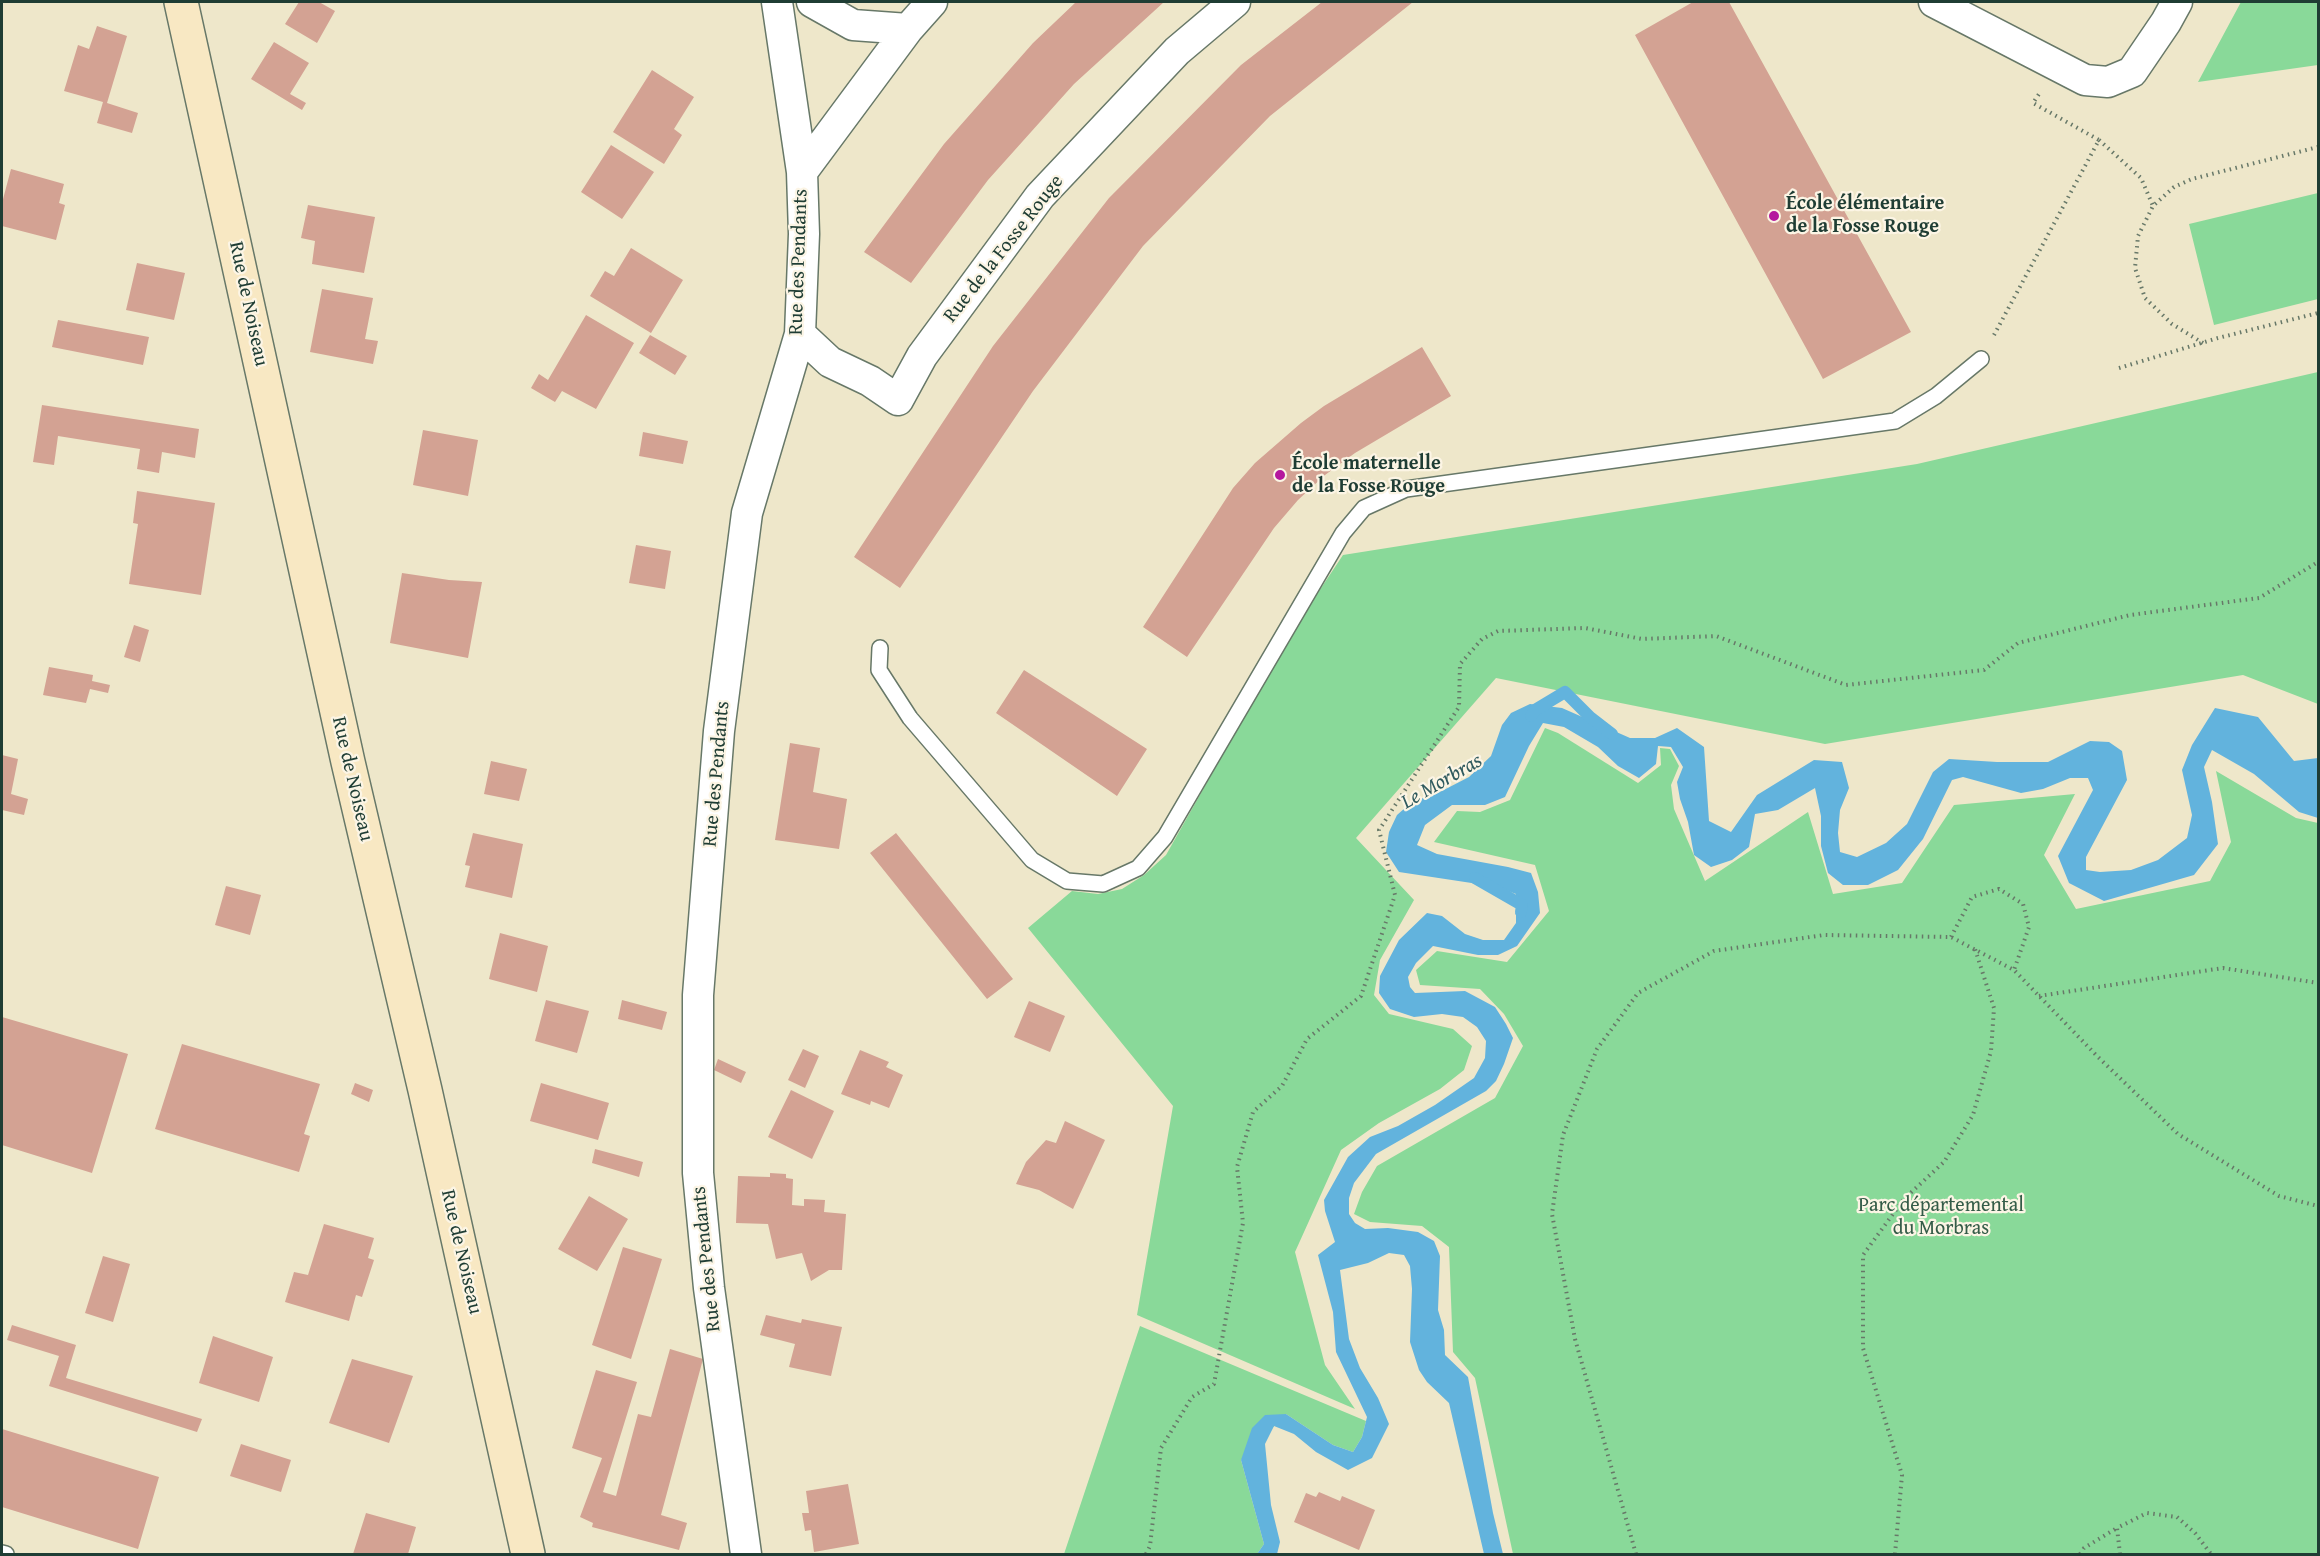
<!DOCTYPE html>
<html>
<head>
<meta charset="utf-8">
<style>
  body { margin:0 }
  #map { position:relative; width:2320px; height:1556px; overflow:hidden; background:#eee7ca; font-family:"Gentium Book Plus",serif }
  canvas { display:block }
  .frame { position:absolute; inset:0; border:3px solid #1f3d34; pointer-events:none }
</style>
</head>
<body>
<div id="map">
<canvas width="2320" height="1556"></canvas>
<div class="frame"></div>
</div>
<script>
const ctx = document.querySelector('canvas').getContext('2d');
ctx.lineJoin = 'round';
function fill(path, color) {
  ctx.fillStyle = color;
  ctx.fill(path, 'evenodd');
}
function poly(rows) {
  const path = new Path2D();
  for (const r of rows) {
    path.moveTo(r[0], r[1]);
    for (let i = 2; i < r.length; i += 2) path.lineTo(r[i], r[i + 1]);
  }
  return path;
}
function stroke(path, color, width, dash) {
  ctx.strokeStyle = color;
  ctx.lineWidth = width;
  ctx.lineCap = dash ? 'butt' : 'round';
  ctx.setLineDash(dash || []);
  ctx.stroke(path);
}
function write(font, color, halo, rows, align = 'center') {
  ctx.font = font + ' "Gentium Book Plus",serif';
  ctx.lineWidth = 4.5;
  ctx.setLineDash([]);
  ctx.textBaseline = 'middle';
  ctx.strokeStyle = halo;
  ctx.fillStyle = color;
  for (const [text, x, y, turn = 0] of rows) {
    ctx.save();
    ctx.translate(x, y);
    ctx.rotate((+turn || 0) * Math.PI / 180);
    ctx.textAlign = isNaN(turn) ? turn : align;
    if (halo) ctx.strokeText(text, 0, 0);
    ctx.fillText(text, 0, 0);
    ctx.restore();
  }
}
fill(poly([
  [2241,2,2318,2,2318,65,2198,82],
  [2318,193,2318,299,2214,325,2189,224],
  [2318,372,2318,704,2243,675,1825,744,1496,678,1356,838,1414,900,1380,960,1374,995,1389,1014,1453,1029,1472,1046,1464,1070,1440,1089,1379,1123,1341,1150,1295,1252,1325,1365,1355,1409,1137,1315,1173,1106,1028,928,1072,891,1098,894,1122,889,1144,875,1166,855,1293,630,1343,555,1917,464],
  [1545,728,1558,733,1638,783,1661,765,1660,748,1670,749,1679,766,1671,785,1674,809,1705,881,1808,812,1833,894,1902,883,1954,805,2075,794,2044,855,2076,909,2210,881,2231,842,2216,771,2296,818,2318,823,2318,1554,1513,1554,1475,1378,1453,1352,1449,1247,1422,1226,1370,1222,1354,1214,1362,1192,1377,1166,1495,1098,1523,1046,1504,1014,1480,989,1420,985,1416,970,1437,951,1507,962,1549,911,1535,865,1434,842,1457,811,1480,812,1510,800],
  [1140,1326,1366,1421,1362,1437,1353,1452,1333,1445,1286,1414,1241,1460,1264,1544,1257,1554,1064,1554]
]), '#89d999');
fill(poly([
  [1530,704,1562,708,1630,738,1655,738,1677,728,1704,747,1709,821,1731,832,1757,795,1814,760,1842,762,1849,788,1840,810,1838,833,1840,852,1857,857,1886,843,1907,824,1933,772,1949,759,1997,762,2048,762,2090,741,2109,742,2122,751,2127,780,2086,857,2086,870,2100,872,2131,870,2158,860,2187,838,2192,815,2182,770,2192,745,2215,708,2258,717,2294,761,2318,758,2318,818,2299,812,2254,774,2212,750,2204,767,2212,802,2218,844,2194,875,2104,901,2069,883,2058,856,2093,790,2088,778,2070,778,2043,789,2021,793,1963,777,1952,780,1923,839,1898,870,1868,885,1843,885,1828,873,1821,846,1821,816,1815,788,1778,810,1755,814,1749,847,1732,860,1711,867,1694,855,1688,822,1680,799,1677,782,1683,767,1671,747,1658,746,1656,764,1639,778,1618,766,1598,747,1564,727,1543,723,1529,746,1505,797,1485,805,1452,805,1425,825,1417,845,1437,854,1508,867,1531,873,1538,892,1540,913,1517,946,1498,955,1478,955,1433,946,1416,963,1408,977,1410,987,1415,993,1465,991,1495,1007,1506,1024,1513,1038,1504,1064,1496,1081,1486,1091,1376,1154,1354,1183,1349,1198,1349,1214,1355,1223,1365,1229,1388,1228,1418,1232,1434,1241,1440,1256,1438,1310,1444,1330,1445,1355,1468,1377,1493,1513,1503,1554,1484,1554,1449,1403,1427,1382,1419,1370,1410,1342,1412,1289,1410,1266,1404,1255,1389,1253,1368,1263,1340,1270,1349,1339,1360,1368,1378,1398,1389,1424,1372,1458,1348,1470,1316,1452,1294,1434,1274,1426,1265,1444,1271,1505,1280,1542,1277,1554,1257,1554,1264,1544,1241,1460,1252,1428,1265,1415,1286,1414,1333,1445,1353,1452,1362,1437,1367,1417,1336,1352,1333,1312,1318,1255,1335,1242,1325,1211,1324,1200,1348,1157,1370,1137,1398,1126,1435,1105,1474,1078,1485,1058,1486,1041,1477,1027,1463,1017,1442,1014,1414,1017,1390,1009,1379,993,1380,976,1399,940,1427,913,1442,916,1465,934,1483,940,1504,940,1516,923,1516,894,1498,887,1399,872,1386,852,1389,832,1397,815,1413,801,1436,794,1469,777,1491,756,1502,725,1511,713]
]), '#62b3dd');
stroke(poly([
  [1531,716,1535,710,1565,692,1590,717,1612,734],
  [1475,878,1522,905,1521,912]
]), '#62b3dd', 12);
fill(poly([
  [299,2,319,2,335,11,317,43,285,24],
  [1076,2,1164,2,1074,84,988,180,911,283,864,252,944,144,1033,43],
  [1322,2,1413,2,1270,116,1143,246,1033,391,900,588,854,557,993,346,1109,198,1241,65],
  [1693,2,1729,2,1911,332,1823,379,1635,35],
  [97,26,127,36,107,103,138,113,132,133,97,123,103,102,64,91,78,45,89,49],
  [274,42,309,63,290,94,306,103,302,110,251,79],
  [652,70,694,97,674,129,682,135,664,164,613,132],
  [611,145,654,172,622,219,581,192],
  [11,169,64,184,59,203,65,205,56,240,2,226,2,203],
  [308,205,375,217,364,273,312,264,315,241,301,238],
  [631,248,683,280,651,333,590,296,605,271,614,276],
  [137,263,185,273,174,320,126,310],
  [322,289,373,298,365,339,378,341,373,364,310,352],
  [586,315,634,343,596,409,562,391,555,402,531,388,539,374,548,380],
  [58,320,149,337,143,365,52,347],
  [650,335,687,356,675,375,639,353],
  [1422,347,1451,396,1355,453,1325,475,1298,500,1274,528,1187,657,1143,627,1233,488,1255,463,1301,423,1324,406],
  [42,405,199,429,195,458,162,452,159,473,137,469,140,449,58,436,54,465,33,462],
  [423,430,478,440,468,496,413,485],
  [643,432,688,441,683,464,639,456],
  [137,491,215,503,201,595,129,584,138,524,133,523],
  [636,545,671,551,665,589,629,583],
  [402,573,449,580,482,582,468,658,390,643],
  [134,625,149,630,140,662,124,657],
  [49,667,93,675,92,681,110,685,108,693,90,689,86,703,43,695],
  [1024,670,1147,749,1117,796,996,713],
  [790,743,820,748,813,792,847,799,839,849,775,840],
  [2,755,18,759,11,794,28,799,24,815,2,810],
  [491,761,527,769,519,801,484,794],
  [473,833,523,844,512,898,465,887,470,866,465,865],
  [896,833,1013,979,987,999,870,853],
  [226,886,261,895,250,935,215,925],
  [500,933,548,946,537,992,489,979],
  [546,1000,589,1011,577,1053,535,1041],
  [622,1000,667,1012,662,1030,618,1019],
  [1029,1001,1065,1016,1050,1052,1014,1037],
  [2,1017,128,1054,92,1173,2,1145],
  [182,1044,320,1084,304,1134,310,1136,299,1172,155,1129],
  [803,1049,819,1056,805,1088,788,1080],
  [860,1050,889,1062,886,1067,903,1075,889,1108,871,1101,870,1105,841,1094],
  [718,1059,746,1072,741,1083,714,1070],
  [355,1083,373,1090,369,1102,351,1094],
  [541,1083,609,1103,598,1140,530,1121],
  [791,1090,834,1111,812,1159,768,1137],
  [1065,1121,1105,1140,1073,1209,1039,1190,1016,1184,1026,1162,1046,1140,1056,1143],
  [595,1149,643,1162,639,1177,592,1163],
  [770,1173,786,1174,786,1178,793,1179,792,1205,804,1206,804,1199,825,1200,824,1212,846,1214,842,1270,829,1270,811,1281,802,1253,776,1259,768,1224,736,1223,738,1176,770,1177],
  [589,1196,628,1219,597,1271,558,1249],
  [324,1224,374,1238,368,1258,374,1260,362,1297,356,1295,349,1321,285,1302,294,1272,308,1275],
  [623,1247,662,1259,631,1359,592,1345],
  [103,1256,130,1264,113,1322,85,1313],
  [766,1315,801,1323,802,1319,842,1327,831,1376,789,1367,795,1344,760,1335],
  [12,1325,76,1345,66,1378,202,1419,197,1432,49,1386,59,1356,7,1340],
  [213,1336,273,1357,259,1402,199,1383],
  [670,1349,703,1359,661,1515,687,1523,679,1550,592,1527,593,1523,580,1517,602,1458,572,1448,596,1370,637,1382,603,1492,616,1496,638,1414,651,1417],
  [352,1359,413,1376,389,1443,329,1423],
  [2,1429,159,1477,138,1549,2,1507],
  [241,1444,291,1460,281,1492,230,1476],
  [848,1484,859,1544,814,1552,811,1530,805,1531,802,1513,809,1513,806,1491],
  [1319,1492,1340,1501,1342,1496,1375,1510,1359,1550,1294,1522,1306,1493,1316,1497],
  [366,1513,416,1527,408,1554,353,1554]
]), '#d3a293');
const lane = poly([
  [880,648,879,670,910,718,1032,860,1067,881,1103,884,1138,868,1165,837,1343,533,1364,508,1406,489,1895,421,1936,396,1981,359],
  [2,1553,6,1554]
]);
const street = poly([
  [812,2,853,25,908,29],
  [1934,2,2085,80,2108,82,2132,72,2166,22,2177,2],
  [802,172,908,29,932,2],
  [800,334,830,362,870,381,898,400,922,356,1040,196,1177,51,1235,2],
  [746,1554,709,1288,698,1173,698,995,719,731,747,513,800,334,804,234,802,172,777,2]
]);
const secondary = poly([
  [181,2,348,762,425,1090,528,1554]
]);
stroke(lane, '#677868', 18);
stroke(street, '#677868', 33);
stroke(secondary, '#677868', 36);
stroke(poly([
  [2099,140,2141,178,2153,206],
  [1994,335,2099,140,2033,103,2039,94],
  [2203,343,2172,324,2145,298,2135,268,2138,236,2153,206,2174,187,2192,179,2318,147],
  [2119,368,2218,338,2318,313],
  [1951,937,1972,897,1999,889,2023,904,2029,927,2014,970],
  [2039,996,2223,968,2318,983],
  [1146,1554,1150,1546,1161,1448,1192,1397,1214,1384,1243,1223,1237,1167,1253,1112,1282,1086,1307,1039,1361,996,1395,895,1379,830,1459,707,1460,664,1482,639,1498,631,1585,628,1642,639,1716,636,1846,685,1984,670,2018,643,2130,615,2259,598,2318,562],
  [1636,1554,1575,1339,1552,1214,1563,1135,1597,1049,1638,993,1714,951,1824,935,1951,937,2014,970,2098,1057,2178,1134,2279,1196,2318,1206],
  [1895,1554,1902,1475,1863,1348,1863,1255,1904,1199,1944,1162,1973,1115,1991,1051,1994,1008,1975,949],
  [2080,1554,2084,1548,2117,1528],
  [2120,1554,2117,1528,2147,1513,2177,1517,2195,1533,2211,1554]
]), '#677868', 4, [1.5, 4.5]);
stroke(lane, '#fff', 15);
stroke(street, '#fff', 30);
stroke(secondary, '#f8e8c3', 33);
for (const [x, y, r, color] of [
  [1774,216,6,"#b5179e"],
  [1280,475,6,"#b5179e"]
]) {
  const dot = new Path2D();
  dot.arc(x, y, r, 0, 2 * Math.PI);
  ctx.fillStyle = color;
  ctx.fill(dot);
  stroke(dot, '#fcf5e5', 2);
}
write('bold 20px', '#1f3d34', '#fcf5e5', [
  ["École élémentaire",1786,204],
  ["de la Fosse Rouge",1786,227],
  ["École maternelle",1292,464],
  ["de la Fosse Rouge",1292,487]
], 'left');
write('20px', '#1f3d34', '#fcf5e5', [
  ["Rue de la Fosse Rouge",1004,249,-52],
  ["Rue des Pendants",799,262,-88],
  ["Rue de Noiseau",248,304,78],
  ["Rue des Pendants",717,774,-85],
  ["Rue de Noiseau",352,779,77],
  ["Rue de Noiseau",461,1252,77],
  ["Rue des Pendants",707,1259,-96]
]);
write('20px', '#345c48', '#fcf5e5', [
  ["Parc départemental",1941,1206],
  ["du Morbras",1941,1229]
]);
write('italic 21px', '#305a5e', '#fcf5e5', [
  ["Le Morbras",1442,782,-30]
]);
</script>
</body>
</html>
